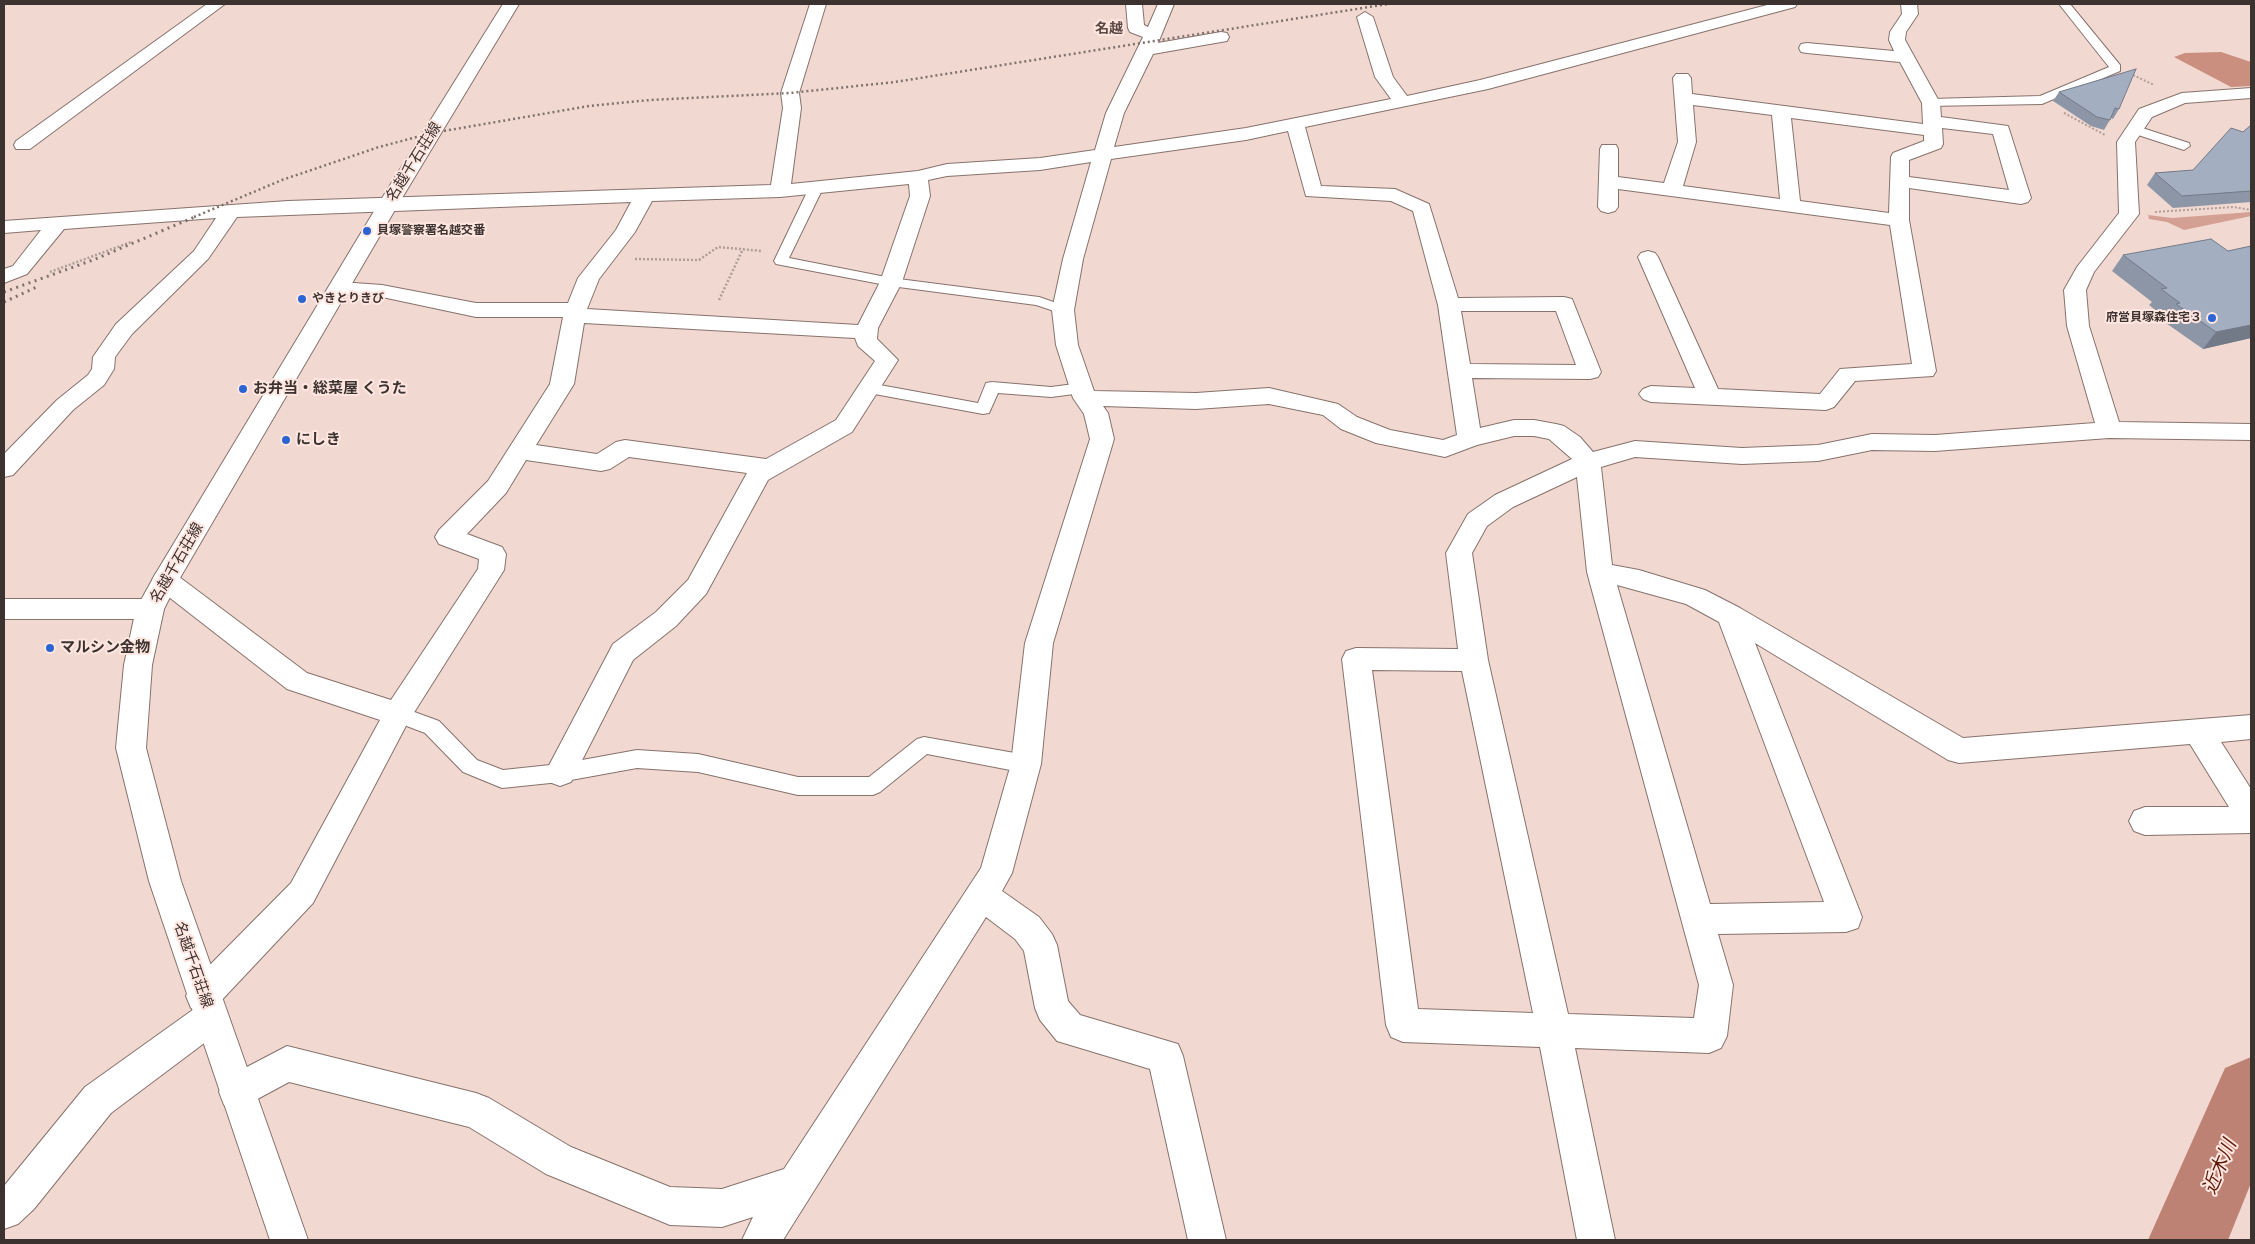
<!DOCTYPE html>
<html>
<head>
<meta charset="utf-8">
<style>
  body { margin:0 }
  #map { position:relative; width:2255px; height:1244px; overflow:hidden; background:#f1d9d2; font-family:"PT Sans",sans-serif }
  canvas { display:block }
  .frame { position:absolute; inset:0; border:5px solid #3c3330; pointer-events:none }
</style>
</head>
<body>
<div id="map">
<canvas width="2255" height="1244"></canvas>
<div class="frame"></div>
</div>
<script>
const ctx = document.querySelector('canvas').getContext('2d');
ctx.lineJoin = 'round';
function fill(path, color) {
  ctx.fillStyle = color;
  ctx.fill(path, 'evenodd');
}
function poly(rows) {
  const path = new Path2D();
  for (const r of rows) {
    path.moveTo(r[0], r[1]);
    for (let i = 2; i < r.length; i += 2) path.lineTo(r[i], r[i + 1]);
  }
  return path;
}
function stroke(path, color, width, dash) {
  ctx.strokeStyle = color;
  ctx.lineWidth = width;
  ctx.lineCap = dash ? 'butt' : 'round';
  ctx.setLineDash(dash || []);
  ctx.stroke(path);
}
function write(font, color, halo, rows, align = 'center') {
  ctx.font = font + ' "PT Sans","Noto Sans JP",sans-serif';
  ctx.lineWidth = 4;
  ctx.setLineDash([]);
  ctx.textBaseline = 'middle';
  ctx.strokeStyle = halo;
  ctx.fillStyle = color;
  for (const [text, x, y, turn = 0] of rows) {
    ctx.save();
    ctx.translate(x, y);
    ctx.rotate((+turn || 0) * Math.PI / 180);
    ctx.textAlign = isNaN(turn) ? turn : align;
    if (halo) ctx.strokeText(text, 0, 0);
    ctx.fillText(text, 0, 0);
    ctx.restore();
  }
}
fill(poly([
  [2251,212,2251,216,2184,230,2167,222,2149,219,2148,215,2172,218]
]), '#d4a093');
fill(poly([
  [2221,52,2251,62,2251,86,2231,87,2174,57,2185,53]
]), '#cb8f7f');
fill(poly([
  [2251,1057,2251,1183,2228,1240,2148,1240,2225,1068,2251,1057]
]), '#bd8273');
const lane = poly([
  [2059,4,2070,4,2120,65,2120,71,2042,104,1927,106,1925,103,1931,99,2040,96,2109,67,2059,4],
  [2133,125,2189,143,2190,146,2184,150,2129,132,2127,129,2129,126,2133,125],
  [816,184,823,188,789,258,891,278,1039,297,1068,307,1070,310,1063,314,1036,305,891,286,776,264,774,261,809,188,816,184],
  [992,382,1051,387,1082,383,1088,384,1090,388,1088,392,1082,393,1051,397,998,393,989,413,983,414,869,393,863,392,861,388,863,384,869,383,978,403,986,383,992,382],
  [398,706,439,721,477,760,503,770,560,764,637,750,698,754,798,777,869,777,917,739,924,737,1026,755,1033,758,1036,764,1033,770,1026,773,927,754,880,792,873,795,798,795,698,772,637,768,560,782,502,788,463,772,425,733,391,720,388,714,391,708,398,706]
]);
const street = poly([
  [207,4,225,4,30,149,16,149,14,145,16,141,207,4],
  [810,4,826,4,799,93,801,108,791,184,918,171,947,164,1040,158,1095,150,1106,113,1143,37,1130,32,1128,28,1126,4,1142,4,1144,25,1148,27,1158,4,1174,4,1158,43,1221,32,1227,33,1229,37,1227,41,1221,42,1153,54,1124,113,1114,147,1246,128,1391,99,1375,77,1357,17,1365,12,1373,17,1393,77,1407,96,1480,80,1771,4,1797,4,1795,7,1488,89,1305,127,1321,186,1395,189,1429,204,1458,298,1564,297,1572,299,1601,372,1598,377,1590,379,1472,378,1480,428,1514,420,1534,420,1556,424,1564,426,1580,437,1593,452,1635,441,1742,448,1818,445,1872,434,1935,435,2095,423,2067,326,2064,290,2077,267,2119,213,2117,142,2139,109,2182,93,2251,88,2251,98,2185,103,2152,117,2135,142,2139,214,2094,272,2086,290,2089,326,2119,422,2251,424,2251,440,2109,438,1935,451,1872,450,1818,461,1742,464,1635,457,1601,467,1612,565,1639,570,1705,590,1740,608,1963,738,2251,715,2251,739,2221,742,2251,789,2251,833,2145,835,2134,831,2129,821,2134,811,2145,807,2229,807,2190,744,1959,763,1948,760,1755,643,1862,917,1858,928,1846,932,1718,934,1733,985,1727,1036,1721,1048,1709,1053,1575,1048,1615,1240,1577,1240,1540,1047,1403,1042,1391,1037,1386,1025,1342,659,1346,651,1356,648,1458,649,1446,553,1468,514,1495,495,1572,459,1549,439,1534,436,1514,436,1477,445,1445,457,1376,443,1341,429,1323,415,1269,404,1196,409,1103,406,1108,413,1114,439,1053,643,1041,764,1012,873,1002,891,1039,917,1052,934,1057,945,1068,1001,1080,1015,1178,1044,1183,1056,1226,1240,1188,1240,1150,1069,1057,1041,1040,1020,1035,1008,1024,951,1015,939,986,917,783,1240,742,1240,753,1217,722,1227,670,1225,546,1174,469,1127,289,1082,237,1110,224,1105,219,1092,224,1079,287,1046,476,1093,489,1098,571,1147,670,1187,722,1189,784,1169,981,868,1011,764,1025,643,1090,439,1084,414,1073,398,1056,345,1052,310,1063,259,1091,162,1040,170,947,176,928,180,930,196,902,282,878,328,877,339,898,360,852,432,768,480,706,594,676,626,633,660,571,782,560,786,549,782,545,773,613,644,656,612,688,580,747,473,629,457,610,469,601,471,526,460,506,493,467,534,502,547,506,554,504,570,408,722,313,903,219,1003,223,1005,228,1017,223,1029,111,1113,34,1209,18,1224,4,1229,4,1186,85,1087,194,1009,191,1008,186,996,191,984,291,883,380,720,287,689,156,587,152,580,156,573,165,570,174,573,307,673,391,700,478,569,479,559,439,544,435,537,439,530,488,481,550,384,563,317,476,317,382,297,340,294,332,293,329,288,332,283,340,282,382,285,476,303,568,303,578,278,616,230,631,202,237,217,208,259,132,334,115,357,114,369,104,385,73,410,13,475,4,477,4,454,57,400,88,375,92,369,93,357,116,324,194,251,216,218,64,229,27,274,4,283,4,269,13,266,41,230,4,233,4,221,288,201,771,185,783,108,781,93,810,4],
  [1288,131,1306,196,1391,201,1413,211,1438,305,1457,435,1443,440,1390,430,1357,417,1338,404,1269,388,1196,393,1094,391,1078,345,1074,310,1083,259,1111,159,1246,140,1288,131],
  [909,184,910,196,880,282,858,325,587,309,599,279,635,232,652,201,780,197,909,184],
  [1461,311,1556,311,1576,365,1470,364,1461,311],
  [584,323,855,338,858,346,875,361,836,420,766,459,625,440,616,442,597,454,536,445,574,384,584,323],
  [1577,477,1587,572,1699,985,1694,1018,1568,1014,1488,660,1472,553,1487,526,1513,507,1577,477],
  [1617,585,1686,604,1719,622,1824,902,1710,904,1617,585],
  [1372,670,1462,671,1533,1013,1418,1009,1372,670],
  [1901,4,1917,4,1918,14,1906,32,1905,40,1940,103,1941,117,2008,126,2031,198,2028,202,2021,204,1909,188,1909,220,1936,371,1933,376,1855,381,1834,407,1826,410,1651,402,1643,399,1639,394,1643,389,1651,386,1695,388,1638,257,1641,253,1648,251,1655,253,1658,257,1718,389,1820,394,1840,369,1912,364,1890,225,1618,189,1618,207,1615,211,1608,213,1601,211,1598,207,1600,149,1602,145,1616,145,1618,149,1618,177,1664,183,1678,142,1673,78,1676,74,1688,74,1691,78,1692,94,1923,124,1922,103,1900,62,1807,53,1801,52,1799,48,1801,44,1807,43,1894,51,1889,40,1890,32,1902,14,1901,4],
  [1693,105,1772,115,1780,199,1683,186,1696,142,1693,105],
  [1791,118,1924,135,1924,141,1893,153,1891,157,1889,213,1800,201,1791,118],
  [1942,128,1993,134,2009,190,1909,177,1909,160,1941,148,1943,144,1942,128],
  [4,599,150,599,160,602,164,609,160,616,150,619,4,619,4,599]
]);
const secondary = poly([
  [503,4,519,4,399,203,177,583,164,609,152,665,146,748,181,881,308,1240,270,1240,149,881,116,748,124,665,136,609,156,573,379,203,503,4]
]);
stroke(lane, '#87726c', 2);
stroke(street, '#87726c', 2);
stroke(secondary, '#87726c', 2);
stroke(poly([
  [2133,75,2154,85],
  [2064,113,2105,135],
  [2155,212,2234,207,2251,210]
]), '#b09d98', 2, [2, 2]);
stroke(poly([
  [635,259,699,260,718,247,762,251],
  [50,272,131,242],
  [719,300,743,249]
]), '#b09d98', 2.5, [2, 2]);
fill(lane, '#fff');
fill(street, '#fff');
fill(secondary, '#fff');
stroke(poly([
  [194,217,282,180,379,147,432,133,589,106,650,100,790,93,895,82,1388,4]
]), '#80716d', 2.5, [2, 3]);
stroke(poly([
  [4,292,93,260,197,216],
  [4,302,39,286]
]), '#80716d', 3, [2, 4.5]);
fill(poly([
  [2059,92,2119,109,2113,119,2111,118,2104,130,2091,126,2053,101],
  [2251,125,2251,202,2173,208,2147,185,2155,173,2193,170,2243,132],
  [2251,246,2251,338,2203,349,2163,321,2165,318,2149,305,2152,302,2112,271,2123,255,2228,251]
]), '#8d96a6');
fill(poly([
  [2251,325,2251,338,2203,349,2216,332]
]), '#737a87');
const building = poly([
  [2136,69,2119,109,2115,108,2110,120,2097,117,2059,92,2136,69],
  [2251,125,2251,191,2182,196,2155,173,2193,170,2231,128,2243,132,2251,125],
  [2211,239,2228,251,2251,246,2251,325,2216,332,2176,304,2180,303,2161,289,2167,288,2123,255,2211,239]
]);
fill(building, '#a4aec1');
stroke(building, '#737a87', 1);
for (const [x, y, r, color] of [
  [367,231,5,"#2c65d3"],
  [302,299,5,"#2c65d3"],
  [2212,318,5,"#2c65d3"],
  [243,389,5,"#2c65d3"],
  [286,440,5,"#2c65d3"],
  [50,648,5,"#2c65d3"]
]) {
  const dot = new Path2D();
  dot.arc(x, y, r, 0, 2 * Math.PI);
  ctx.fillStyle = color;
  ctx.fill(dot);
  stroke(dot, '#ffe6e0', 2);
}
write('bold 12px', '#3c3330', '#ffe6e0', [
  ["貝塚警察署名越交番",377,231],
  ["やきとりきび",312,299],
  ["府営貝塚森住宅３",2202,318,"right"]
], 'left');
write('bold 14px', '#5c4943', '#ffe6e0', [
  ["名越",1109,29]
]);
write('15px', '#3c3330', '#ffe6e0', [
  ["名越千石荘線",414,162,-58],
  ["名越千石荘線",177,563,-60],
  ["名越千石荘線",193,965,71]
]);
write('bold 15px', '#3c3330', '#ffe6e0', [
  ["お弁当・総菜屋 くうた",253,389],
  ["にしき",296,440],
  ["マルシン金物",60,648]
], 'left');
write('italic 19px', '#611906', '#ffe6e0', [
  ["近木川",2220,1167,-67]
]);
</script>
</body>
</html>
